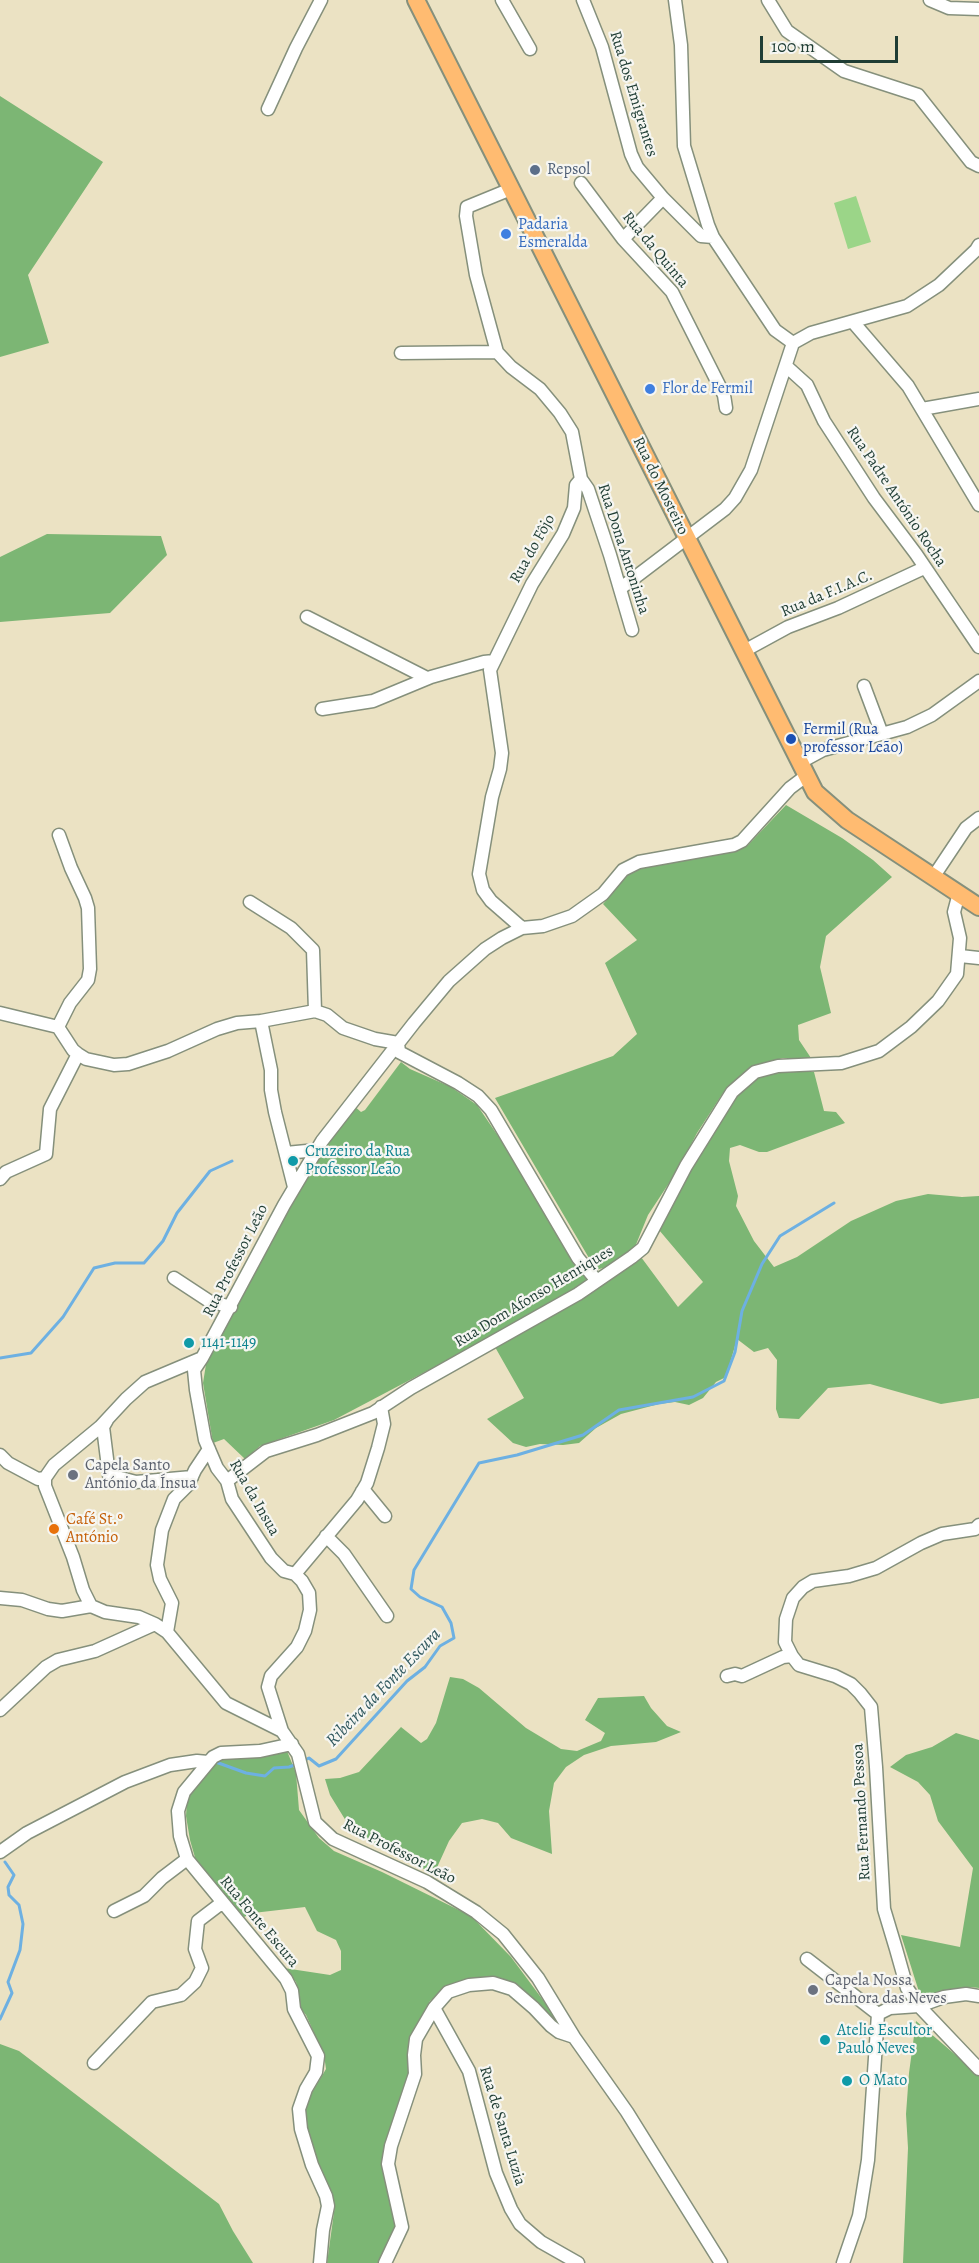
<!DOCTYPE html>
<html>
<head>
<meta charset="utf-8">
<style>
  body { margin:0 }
  #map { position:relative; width:979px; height:2263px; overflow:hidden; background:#ebe2c3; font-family:Alegreya,serif }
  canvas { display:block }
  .scale { position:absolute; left:760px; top:36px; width:138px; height:27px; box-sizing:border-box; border:3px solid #1f3d34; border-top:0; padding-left:8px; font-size:18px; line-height:21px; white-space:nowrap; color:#1f3d34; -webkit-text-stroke:4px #f6f6f2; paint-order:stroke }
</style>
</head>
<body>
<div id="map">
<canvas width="979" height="2263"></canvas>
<div class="scale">100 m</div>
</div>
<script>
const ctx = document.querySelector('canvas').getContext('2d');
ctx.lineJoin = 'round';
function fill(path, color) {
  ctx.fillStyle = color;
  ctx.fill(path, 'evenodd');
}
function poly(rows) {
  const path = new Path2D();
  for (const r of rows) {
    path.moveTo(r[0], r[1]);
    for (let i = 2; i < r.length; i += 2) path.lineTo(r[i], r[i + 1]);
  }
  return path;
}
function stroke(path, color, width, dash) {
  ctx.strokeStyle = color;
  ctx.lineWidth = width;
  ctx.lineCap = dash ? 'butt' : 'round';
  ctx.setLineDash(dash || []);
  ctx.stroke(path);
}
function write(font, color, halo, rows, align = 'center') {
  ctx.font = font + ' Alegreya,serif';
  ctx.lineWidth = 4.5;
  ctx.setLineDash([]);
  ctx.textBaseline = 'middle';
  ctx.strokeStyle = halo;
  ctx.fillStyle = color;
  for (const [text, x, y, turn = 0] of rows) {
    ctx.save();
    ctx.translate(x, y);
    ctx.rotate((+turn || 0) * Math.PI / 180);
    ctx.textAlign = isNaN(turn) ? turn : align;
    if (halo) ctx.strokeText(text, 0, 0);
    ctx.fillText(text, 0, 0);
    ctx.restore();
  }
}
fill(poly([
  [856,196,871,242,848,249,834,203]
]), '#9bd588');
fill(poly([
  [0,96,103,162,28,275,49,343,0,357],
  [47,534,161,536,167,555,110,613,0,622,0,557],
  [786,805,842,838,873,860,892,877,826,936,820,967,831,1013,798,1025,799,1040,811,1058,783,1058,758,1065,742,1074,723,1093,697,1133,679,1168,648,1215,635,1247,610,1266,596,1270,495,1098,613,1056,637,1034,605,963,637,940,603,904,631,871,657,863,748,845],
  [401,1062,410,1069,451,1087,477,1105,528,1180,589,1281,516,1324,334,1420,260,1446,245,1459,224,1439,213,1443,203,1383,207,1358,218,1341,237,1294,287,1199,352,1104,361,1112,365,1110],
  [784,1072,814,1072,824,1111,836,1112,845,1123,767,1152,759,1152,740,1145,730,1148,729,1161,738,1196,736,1206,754,1241,774,1267,797,1257,851,1221,896,1201,928,1194,962,1197,979,1196,979,1398,941,1404,870,1384,828,1388,799,1419,779,1418,776,1409,777,1360,768,1348,754,1352,737,1339,726,1377,716,1382,703,1398,689,1405,675,1402,659,1404,621,1414,596,1428,579,1443,563,1445,540,1444,526,1447,513,1443,487,1419,524,1398,495,1347,641,1257,678,1307,703,1282,659,1230,671,1203,729,1104,755,1078],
  [450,1677,463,1679,479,1688,526,1728,561,1749,577,1751,601,1741,605,1733,585,1720,598,1698,644,1696,651,1708,667,1726,681,1732,656,1742,611,1746,584,1755,566,1767,554,1783,549,1811,552,1854,511,1838,498,1823,482,1819,462,1823,449,1841,434,1874,369,1841,346,1821,330,1795,325,1779,340,1778,359,1772,401,1727,421,1743,427,1739,436,1723],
  [956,1733,979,1740,979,1988,970,1987,928,1996,920,1995,901,1935,960,1947,973,1868,938,1821,930,1795,918,1782,890,1767,906,1755,932,1747],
  [287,1751,296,1773,299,1810,319,1838,334,1851,382,1872,471,1916,511,1957,560,2023,555,2022,550,2018,527,1993,516,1985,501,1978,478,1979,441,1993,430,2001,413,2033,409,2046,411,2073,387,2141,398,2222,379,2263,327,2263,335,2205,331,2191,314,2155,305,2118,307,2101,326,2069,324,2055,306,2015,301,2009,296,1982,284,1968,330,1975,341,1970,341,1951,336,1940,317,1931,305,1907,253,1913,244,1917,196,1861,190,1840,186,1816,187,1800,197,1781,210,1767,221,1759],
  [916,2021,979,2075,979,2263,903,2263,908,2148,906,2114,909,2073],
  [0,2044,19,2051,219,2204,233,2231,253,2263,0,2263]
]), '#7cb674');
stroke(poly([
  [0,1358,31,1353,63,1317,94,1268,115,1263,144,1263,163,1241,177,1213,210,1171,232,1161],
  [213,1761,246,1773,265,1776,274,1768,289,1767,297,1764],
  [303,1761,309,1758,319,1766,336,1759,407,1681,425,1667,440,1646,454,1638,451,1623,442,1607,420,1597,411,1589,414,1570,479,1463,517,1455,583,1435,619,1410,693,1397,724,1381,735,1352,742,1311,762,1264,780,1236,834,1203],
  [0,2019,12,1993,8,1982,20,1950,23,1924,19,1905,9,1895,8,1887,14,1875,5,1862]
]), '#6db0e2', 3);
const minor = poly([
  [502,0,530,49],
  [583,0,602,47,631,154,637,167,663,198,701,236,713,237],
  [675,0,681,45,684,146,708,225,713,237,775,330,793,343],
  [768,0,787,31,844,71,918,95,971,162,979,166],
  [930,0,949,8,979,9],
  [268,109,296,48,321,0],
  [581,183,623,239,672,292,724,395,726,408],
  [511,189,467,207,466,216,476,275,497,352,511,367,540,389,560,413,572,432,581,479,576,485,574,508,563,534,532,584,490,670,502,753,500,769,492,797,479,874,483,890,491,901,522,928],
  [623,239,663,198],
  [853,322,908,386,979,505],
  [793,343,811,333,907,306,939,285,976,250,979,245],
  [401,353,497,352],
  [786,366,807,385,824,421,874,498,916,554,979,647],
  [922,409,979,399],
  [581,479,588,489,610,555,632,630],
  [621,588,725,509,735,498,751,470,793,343],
  [307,617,427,678],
  [744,651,788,627,838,608,924,568],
  [864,686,882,734],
  [322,709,373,701,431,677,484,662,494,661],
  [799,763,823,750,907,727,932,715,979,681],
  [934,876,966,828,979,818],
  [250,902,291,928,313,950,315,1011],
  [960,956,979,958],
  [0,1013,58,1027,73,1050,78,1054,86,1059,114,1065,128,1064,168,1051,217,1029,237,1023,261,1021,315,1011,327,1015,343,1028,375,1039,398,1043,399,1052,458,1083,478,1096,491,1110,578,1258,597,1281],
  [261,1021,271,1070,271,1090,275,1112,294,1187],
  [58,1027,70,1003,88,980,90,969,88,908,85,898,71,868,59,835],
  [286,1153,317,1150],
  [0,1179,6,1172,46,1154,50,1109,78,1054],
  [174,1278,209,1301,231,1307],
  [202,1358,194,1370,196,1390,205,1440,217,1468,227,1481,232,1499,271,1558,284,1571,295,1574,302,1581,309,1593,310,1610,305,1631,297,1647,271,1676,268,1687,282,1731],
  [107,1420,103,1427,109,1475,136,1482,192,1477],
  [0,1455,8,1463,38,1479,45,1478],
  [227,1481,266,1451,317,1435,373,1413,411,1388,578,1294,632,1257,643,1248,686,1166,732,1092,755,1072,778,1066,841,1063,879,1051,911,1027,938,1001,957,974,960,938,954,912,959,893],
  [362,1491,367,1494,385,1516],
  [326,1536,344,1554,387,1616],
  [295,1574,357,1500,367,1483,378,1448,384,1424,381,1407],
  [0,1598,22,1600,48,1609,62,1611,91,1606],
  [167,1632,172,1603,160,1579,157,1565,162,1530,174,1499,188,1485,195,1470,209,1449],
  [792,1656,799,1665,835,1676,851,1684,860,1693,871,1707,876,1767,884,1909,896,1949,907,1988,919,2006,979,2069],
  [727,1676,735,1674,742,1676,783,1657,792,1656,785,1642,786,1619,793,1598,803,1587,813,1581,849,1576,876,1568,921,1543,942,1534,975,1529,979,1525],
  [0,1710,46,1667,58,1660,95,1651,155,1624],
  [292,1744,260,1751,221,1753,213,1757,184,1792,178,1811,180,1836,187,1859,286,1979,292,1991,294,2009,318,2056,316,2072,306,2089,299,2109,301,2129,312,2165,326,2196,328,2206,323,2230,320,2263],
  [0,1852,27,1833,125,1782,170,1765,197,1761,208,1762],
  [114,1911,144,1896,162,1878,187,1859],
  [807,1959,878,2014],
  [434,2008,469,2071,496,2173,511,2209,520,2224,541,2242,578,2263],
  [94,2063,152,2002,181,1995,195,1982,202,1968,195,1949,198,1921,219,1905,225,1905],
  [385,2263,402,2227,388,2164,391,2146,415,2074,414,2055,416,2039,434,2008,448,1992,469,1985,493,1983,512,1989,534,2008,551,2026,559,2032,574,2037],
  [721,2263,627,2112,574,2037,538,1978,503,1934,476,1912,427,1882,333,1839,315,1822,298,1754,282,1731,226,1703,167,1632,155,1624,139,1617,105,1612,91,1606,83,1590,73,1557,45,1486,45,1478,54,1465,100,1427,126,1399,145,1382,202,1358,284,1205,322,1141,414,1023,449,981,485,949,502,938,522,928,543,926,572,916,603,894,623,870,639,862,734,845,742,841,790,788,806,776],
  [843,2263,859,2216,868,2160,878,2014,890,2008,919,2006,944,1997,966,1994,979,1996]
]);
const major = poly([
  [416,0,815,792,847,820,979,907]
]);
stroke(minor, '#85907c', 15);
stroke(major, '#85907c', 20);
stroke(minor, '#fff', 12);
stroke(major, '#ffbb71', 16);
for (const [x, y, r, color] of [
  [535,170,6,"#5c6f8a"],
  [506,234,6,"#3f7fe0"],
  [650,389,6,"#3f7fe0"],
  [791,739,6,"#1a4fb4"],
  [293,1161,6,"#0f9aa8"],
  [189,1343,6,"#0f9aa8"],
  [73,1475,6,"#6b7280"],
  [54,1529,6,"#e8710a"],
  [813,1990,6,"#6b7280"],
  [825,2040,6,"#0f9aa8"],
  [847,2081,6,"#0f9aa8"]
]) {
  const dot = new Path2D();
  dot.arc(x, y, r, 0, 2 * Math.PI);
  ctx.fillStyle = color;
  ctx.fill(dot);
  stroke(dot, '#f6f6f2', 2);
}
write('16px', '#1f3d34', '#f6f6f2', [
  ["Rua dos Emigrantes",633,94,73],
  ["Rua da Quinta",655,250,50],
  ["Rua do Mosteiro",660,486,64],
  ["Rua Padre António Rocha",896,497,56],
  ["Rua do Fôjo",533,549,-61],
  ["Rua Dona Antoninha",623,549,72],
  ["Rua da F.I.A.C.",827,594,-23],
  ["Rua Professor Leão",236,1261,-63],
  ["Rua Dom Afonso Henriques",534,1297,-31],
  ["Rua da Insua",254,1498,60],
  ["Rua Fernando Pessoa",862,1812,-93],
  ["Rua Professor Leão",399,1852,27],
  ["Rua Fonte Escura",259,1922,50],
  ["Rua de Santa Luzia",502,2126,73]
]);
write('16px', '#4e5e75', '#f6f6f2', [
  ["Repsol",547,170]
], 'left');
write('16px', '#366cbe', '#f6f6f2', [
  ["Padaria",518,225],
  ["Esmeralda",518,243],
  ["Flor de Fermil",662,389]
], 'left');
write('16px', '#164399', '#f6f6f2', [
  ["Fermil (Rua",803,730],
  ["professor Leão)",803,748]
], 'left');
write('16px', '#0d838f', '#f6f6f2', [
  ["Cruzeiro da Rua",305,1152],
  ["Professor Leão",305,1170],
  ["1141-1149",201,1343],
  ["Atelie Escultor",837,2031],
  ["Paulo Neves",837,2049],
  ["O Mato",859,2081]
], 'left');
write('16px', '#5b616d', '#f6f6f2', [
  ["Capela Santo",85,1466],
  ["António da Ínsua",85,1484],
  ["Capela Nossa",825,1981],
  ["Senhora das Neves",825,1999]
], 'left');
write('16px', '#c56008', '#f6f6f2', [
  ["Café St.º",66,1520],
  ["António",66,1538]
], 'left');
write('italic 18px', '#325a60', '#f6f6f2', [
  ["Ribeira da Fonte Escura",384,1688,-46]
]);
</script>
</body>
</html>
